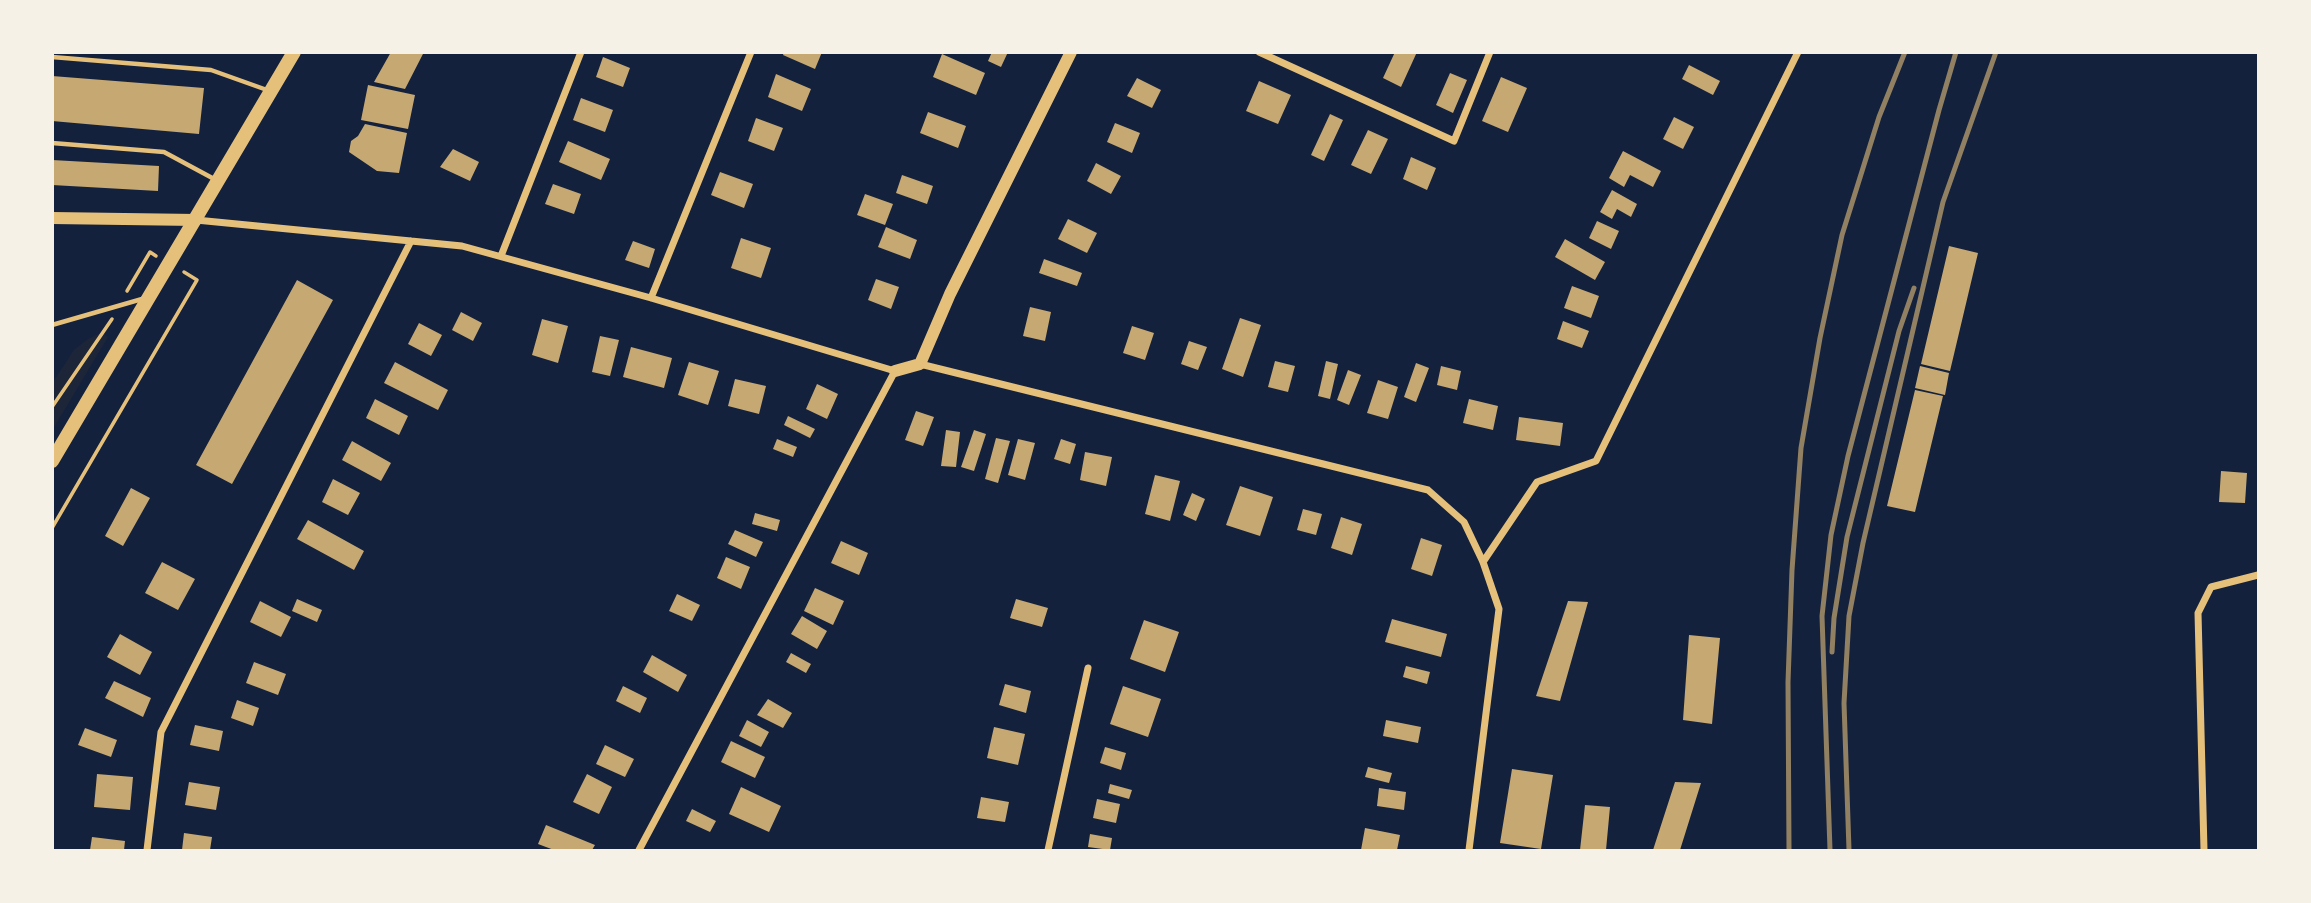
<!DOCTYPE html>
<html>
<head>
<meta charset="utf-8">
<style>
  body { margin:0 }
  #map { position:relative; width:2311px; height:903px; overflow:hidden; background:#14213d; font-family:Overpass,sans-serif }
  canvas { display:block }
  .frame { position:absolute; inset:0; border:54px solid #f6f1e7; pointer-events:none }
</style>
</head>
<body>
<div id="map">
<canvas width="2311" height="903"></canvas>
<div class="frame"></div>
</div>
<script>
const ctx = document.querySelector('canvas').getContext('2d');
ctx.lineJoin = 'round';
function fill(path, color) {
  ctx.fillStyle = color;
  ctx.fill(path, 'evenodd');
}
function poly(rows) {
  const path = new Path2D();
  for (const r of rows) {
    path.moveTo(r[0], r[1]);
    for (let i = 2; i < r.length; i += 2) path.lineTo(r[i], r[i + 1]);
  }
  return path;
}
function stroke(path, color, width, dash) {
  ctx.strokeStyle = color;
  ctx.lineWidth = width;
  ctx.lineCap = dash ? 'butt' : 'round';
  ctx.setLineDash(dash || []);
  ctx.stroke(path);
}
fill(poly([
  [102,332,108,337,53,429,53,382,74,350,88,339]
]), '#1d2539');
fill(poly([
  [391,52,424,52,405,89,374,82],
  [784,52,822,52,815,69,783,55],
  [992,52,1008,52,1001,67,988,61],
  [1395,52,1417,52,1401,87,1383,78],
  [942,54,985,73,976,95,933,77],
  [603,57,630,68,623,87,596,77],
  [1689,65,1720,81,1713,95,1682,79],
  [1450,73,1467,80,1453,113,1436,105],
  [776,74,811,89,802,111,768,97],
  [52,76,204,88,199,134,52,121],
  [1501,77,1527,88,1508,132,1482,121],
  [1137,78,1161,90,1152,108,1127,96],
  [1259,81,1291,95,1278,124,1246,111],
  [368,85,415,95,408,129,361,120],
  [581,98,613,110,605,132,573,120],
  [928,112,966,126,958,148,920,133],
  [1330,114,1343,120,1324,161,1311,155],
  [1674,117,1694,127,1683,149,1663,139],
  [756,118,783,128,774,151,748,141],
  [1115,123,1140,133,1132,153,1107,142],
  [365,124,407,133,399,173,377,171,349,152,351,141,358,136],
  [1368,130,1388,139,1371,174,1351,165],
  [568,141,610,159,601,180,559,162],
  [453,149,479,162,470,181,440,167],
  [1623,151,1661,171,1653,187,1630,175,1624,187,1609,178],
  [1411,157,1436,168,1427,190,1403,179],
  [52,160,159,166,158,191,52,185],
  [1096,163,1121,176,1111,194,1087,181],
  [720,172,753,184,744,208,711,195],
  [902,175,933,186,927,204,896,193],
  [553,184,581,194,574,214,545,204],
  [1612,190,1637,204,1631,217,1617,209,1612,219,1600,212],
  [865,194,893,204,885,225,857,215],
  [1068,219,1097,233,1087,253,1058,239],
  [1597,221,1619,231,1611,249,1589,238],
  [886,227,917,240,910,259,878,247],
  [741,238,771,248,761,278,731,268],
  [1565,239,1605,262,1595,280,1555,257],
  [633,241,655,249,649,268,625,260],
  [1949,246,1978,253,1950,371,1921,364],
  [1044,259,1082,273,1077,286,1039,273],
  [876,279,899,287,891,309,868,300],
  [297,280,333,300,232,484,196,465],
  [1572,286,1599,296,1591,318,1564,308],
  [1030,307,1051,312,1045,341,1023,336],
  [461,312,482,323,473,341,452,330],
  [1240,318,1261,325,1243,377,1222,369],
  [542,319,568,326,558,363,532,355],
  [1563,321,1589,331,1582,348,1557,339],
  [419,323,442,335,431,356,408,344],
  [1132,326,1154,333,1145,360,1123,353],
  [600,336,619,340,610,376,592,372],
  [1189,341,1207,347,1198,370,1181,364],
  [631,347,672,358,664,388,623,377],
  [1275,361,1295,366,1288,392,1268,387],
  [1326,361,1338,364,1330,399,1318,396],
  [395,362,448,390,438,410,384,383],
  [689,362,719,371,708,405,678,395],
  [1416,363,1429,368,1416,402,1404,397],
  [1441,366,1461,371,1457,390,1437,385],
  [1920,366,1949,373,1945,395,1915,388],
  [1348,370,1361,375,1349,405,1337,400],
  [735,379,766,386,759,414,728,406],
  [1378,380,1398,387,1388,419,1367,413],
  [817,384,838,394,827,419,806,409],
  [1915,390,1943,396,1915,512,1887,506],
  [375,399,408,416,399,435,366,418],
  [1469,399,1498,406,1493,430,1463,423],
  [916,411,934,417,923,446,905,440],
  [788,416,815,429,810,438,784,425],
  [1519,417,1563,423,1560,446,1516,440],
  [946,430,960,432,956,467,941,466],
  [974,430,986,434,974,471,961,467],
  [996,438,1010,441,998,483,985,479],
  [777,439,797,447,793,457,773,449],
  [1018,439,1035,443,1025,480,1008,475],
  [1061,439,1076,444,1070,464,1054,459],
  [352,441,391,463,381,481,342,460],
  [1085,452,1112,457,1106,486,1080,480],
  [2221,471,2247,473,2245,503,2219,502],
  [1155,475,1180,481,1170,521,1145,514],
  [333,479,360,493,348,515,322,502],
  [1240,486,1273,497,1260,536,1226,525],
  [131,488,150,498,123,546,105,536],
  [1192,493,1205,499,1196,521,1183,515],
  [1303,509,1322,514,1316,535,1297,530],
  [755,513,780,520,777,531,752,524],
  [1341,517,1362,524,1352,555,1331,548],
  [308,520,364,551,354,570,297,539],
  [735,530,763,542,756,557,728,544],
  [1421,538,1442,545,1432,576,1411,569],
  [841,541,868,553,859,575,831,563],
  [726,557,750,567,741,589,717,578],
  [162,562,195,579,178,610,145,593],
  [815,588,844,601,833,625,804,611],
  [677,594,700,605,692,621,669,611],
  [297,599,322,610,317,622,292,611],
  [1016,599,1048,608,1042,627,1010,618],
  [260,601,291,617,281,637,250,622],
  [1568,601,1588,602,1560,701,1536,696],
  [802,616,827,631,817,649,791,634],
  [1392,619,1447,634,1441,657,1385,642],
  [1144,620,1179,632,1165,672,1130,659],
  [120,634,152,652,140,675,107,657],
  [1689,635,1720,638,1712,724,1683,720],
  [791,653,811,664,806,673,786,662],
  [652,655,687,675,678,692,643,672],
  [254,662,286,674,278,695,246,683],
  [1406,666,1430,672,1427,684,1403,677],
  [114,681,151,698,143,717,105,698],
  [1005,684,1031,691,1026,713,999,705],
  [623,686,647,698,640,713,616,701],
  [1123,686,1161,699,1148,737,1110,724],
  [768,699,792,713,783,728,757,715],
  [237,700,259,708,253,726,231,718],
  [747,720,769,732,761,747,739,736],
  [1386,720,1421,727,1418,743,1383,736],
  [195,725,223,731,219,751,190,745],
  [994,727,1025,734,1018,765,987,758],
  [85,728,117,740,111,757,78,745],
  [731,741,765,757,755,778,721,762],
  [605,745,634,759,625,777,596,764],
  [1105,747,1126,753,1121,770,1100,763],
  [1368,767,1392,773,1389,783,1365,777],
  [1512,769,1553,775,1541,849,1500,843],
  [97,774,133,777,130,810,94,807],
  [587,774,612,787,599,814,573,802],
  [189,782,220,787,216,810,185,805],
  [1675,782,1701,783,1680,850,1653,850],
  [1110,784,1132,790,1129,799,1108,793],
  [741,787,781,806,769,832,729,814],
  [1379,788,1406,792,1404,810,1377,806],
  [981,797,1009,802,1005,822,977,818],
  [1097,799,1120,804,1116,823,1093,818],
  [1585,805,1610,807,1606,850,1580,850],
  [692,809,716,821,710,832,686,821],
  [546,825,595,845,592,850,554,850,538,844],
  [1365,828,1400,835,1397,850,1361,850],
  [184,833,212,837,210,850,182,850],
  [1090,834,1112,838,1110,850,1088,847],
  [92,837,125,841,124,850,90,850]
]), '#c6a872');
stroke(poly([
  [127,291,150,252,156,256],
  [52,407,112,319],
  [52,528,197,280,184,272]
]), '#e5c07b', 3.5);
stroke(poly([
  [52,57,211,70,267,90],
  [52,143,164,152,216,180],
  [52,325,142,299]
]), '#e5c07b', 4.5);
stroke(poly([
  [1259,52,1454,141,1490,52],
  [196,220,462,246,651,298,895,371,639,850],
  [501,256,581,52],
  [651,298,751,52],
  [920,364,1428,490,1464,522,1483,562,1499,609,1469,850],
  [1483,562,1537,482,1596,461,1798,52],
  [147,850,161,732,411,241],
  [1048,850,1088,668],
  [2204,850,2198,613,2211,587,2258,575]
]), '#e5c07b', 7);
stroke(poly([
  [52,218,196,220],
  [895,371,920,364,950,294,1071,52]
]), '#e5c07b', 12);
stroke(poly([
  [52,461,294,52]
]), '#e5c07b', 14);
stroke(poly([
  [1832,652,1834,618,1847,537,1899,331,1914,288],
  [1789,850,1788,682,1792,570,1801,448,1820,338,1842,235,1879,117,1905,52],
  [1830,850,1822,616,1831,535,1848,456,1939,110,1956,52],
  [1849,850,1844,703,1849,616,1863,543,1943,202,1996,52]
]), '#918062', 5);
</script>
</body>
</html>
